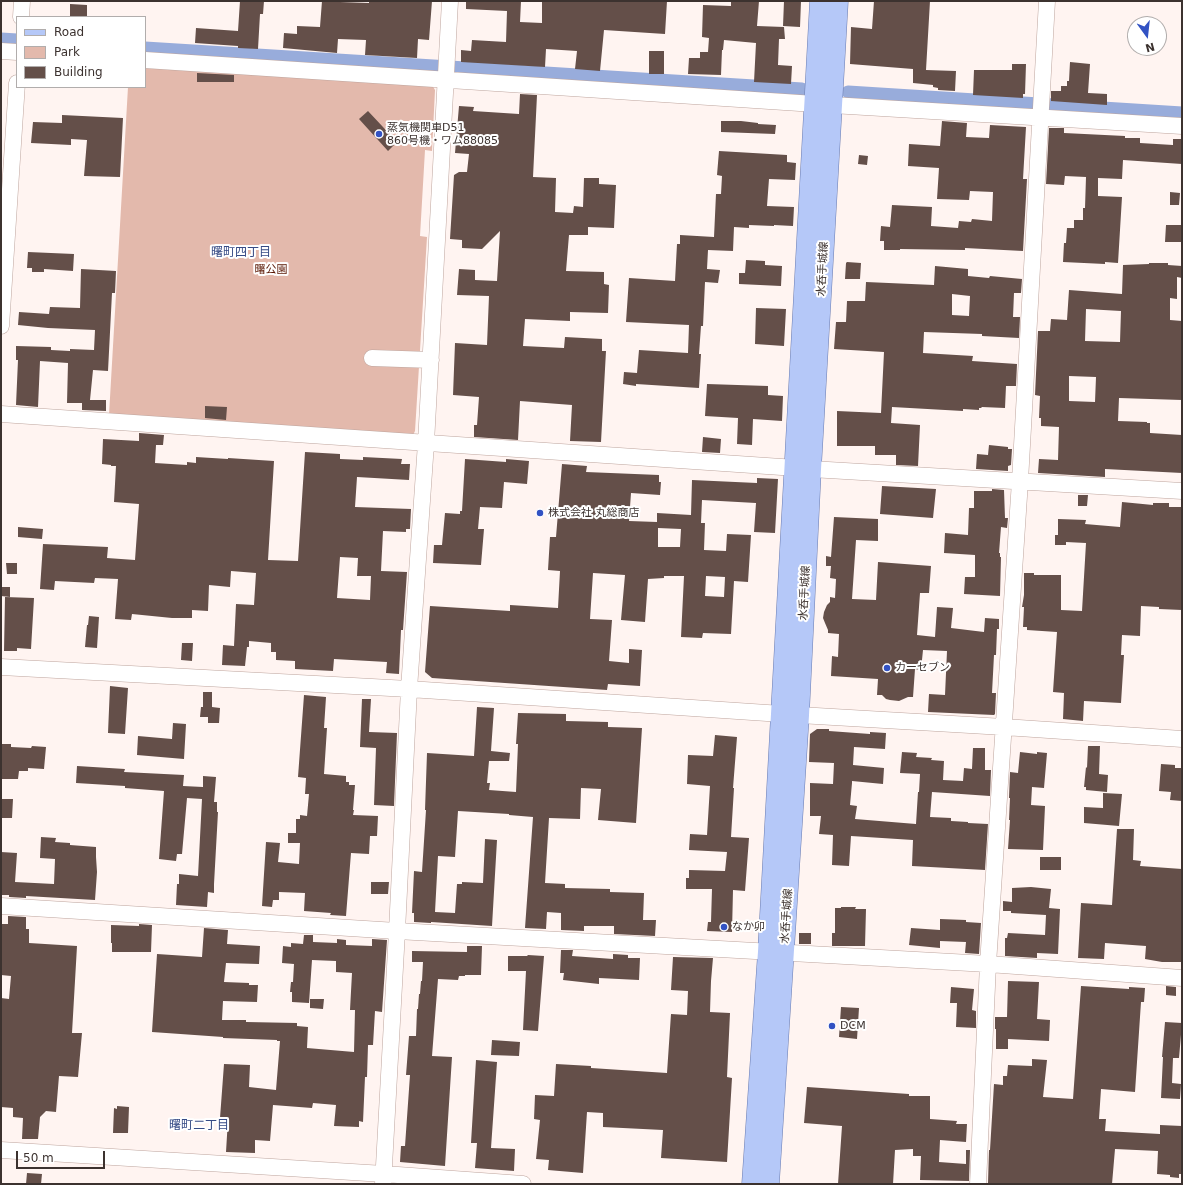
<!DOCTYPE html>
<html>
<head>
<meta charset="utf-8">
<style>
  body { margin:0 }
  #map { position:relative; width:1183px; height:1185px; overflow:hidden; background:#fff4f1; font-family:"DejaVu Sans",sans-serif }
  canvas { display:block }
  .frame { position:absolute; inset:0; border:2px solid #3c322f; pointer-events:none }
  .legend { position:absolute; left:16px; top:16px; width:130px; height:72px; box-sizing:border-box; background:#fff; border:1px solid #b1adac; margin:0; padding:5px 7px; list-style:none; font-size:12px; color:#3c322f }
  .legend li { display:flex; align-items:center; gap:8px; height:20px }
  .legend b { width:20px; border:1px solid #b1adac }
  .north { position:absolute; left:1127px; top:16px; width:40px; height:40px; box-sizing:border-box; background:#fff; border:1px solid #b1adac; border-radius:50%; rotate:165deg; font-size:11px; font-weight:700; line-height:16px; text-align:center; color:#3c322f }
  .north::after { content:''; display:block; margin:auto; width:14px; height:18px; background:#3252c3; clip-path:polygon(50% 0,100% 100%,50% 72%,0 100%) }
  .scale { position:absolute; left:16px; top:1151px; width:89px; height:18px; box-sizing:border-box; border:2px solid #3c322f; border-top:0; padding-left:5px; font-size:12px; line-height:14px; white-space:nowrap; color:#3c322f; -webkit-text-stroke:3px #fff; paint-order:stroke }
</style>
</head>
<body>
<div id="map">
<canvas width="1183" height="1185"></canvas>
<div class="frame"></div>
<ul class="legend">
<li><b style="height:5px;background:#b5c8f8"></b>Road</li>
<li><b style="height:11px;background:#e3b9ac"></b>Park</li>
<li><b style="height:11px;background:#644f49"></b>Building</li>
</ul>
<div class="north">N</div>
<div class="scale">50 m</div>
</div>
<script>
const ctx = document.querySelector('canvas').getContext('2d');
ctx.lineJoin = 'round';
function fill(path, color) {
  ctx.fillStyle = color;
  ctx.fill(path, 'evenodd');
}
function poly(rows) {
  const path = new Path2D();
  for (const r of rows) {
    path.moveTo(r[0], r[1]);
    for (let i = 2; i < r.length; i += 2) path.lineTo(r[i], r[i + 1]);
  }
  return path;
}
function stroke(path, color, width, dash) {
  ctx.strokeStyle = color;
  ctx.lineWidth = width;
  ctx.lineCap = dash ? 'butt' : 'round';
  ctx.setLineDash(dash || []);
  ctx.stroke(path);
}
function write(font, color, halo, rows, align = 'center') {
  ctx.font = font + ' "DejaVu Sans","Noto Sans JP",sans-serif';
  ctx.lineWidth = 4;
  ctx.setLineDash([]);
  ctx.textBaseline = 'middle';
  ctx.strokeStyle = halo;
  ctx.fillStyle = color;
  for (const [text, x, y, turn = 0] of rows) {
    ctx.save();
    ctx.translate(x, y);
    ctx.rotate((+turn || 0) * Math.PI / 180);
    ctx.textAlign = isNaN(turn) ? turn : align;
    if (halo) ctx.strokeText(text, 0, 0);
    ctx.fillText(text, 0, 0);
    ctx.restore();
  }
}
fill(poly([
  [145,68,432,85,435,90,432,151,425,150,420,236,427,237,415,431,413,435,109,415,128,87,145,87]
]), '#e3b9ac');
stroke(poly([
  [1,39,17,40],
  [145,48,802,89],
  [848,92,1182,113]
]), '#98acdb', 13);
fill(poly([
  [240,1,264,1,263,14,260,14,258,49,238,48,238,46,195,43,196,28,238,31],
  [322,1,341,1,340,2,369,3,369,1,432,1,429,40,418,39,417,58,365,55,366,40,338,39,337,53,283,48,284,33,297,34,297,26,320,27],
  [466,1,521,1,520,22,542,23,542,1,667,1,665,34,604,30,600,71,575,69,577,51,546,49,545,67,461,62,461,50,471,51,472,40,506,42,507,11,466,9],
  [731,1,759,1,757,26,784,27,785,39,779,39,778,65,792,66,791,84,754,82,756,43,724,40,723,50,722,50,721,75,688,74,689,58,700,58,700,52,708,52,709,38,702,37,703,5,731,6],
  [784,1,801,1,800,27,783,26],
  [874,1,930,1,926,70,956,71,955,91,938,90,938,88,933,87,933,85,913,83,913,69,850,64,851,27,872,29],
  [70,4,87,5,87,17,70,17],
  [649,51,664,51,664,74,649,74],
  [1070,62,1090,64,1088,93,1107,94,1107,105,1051,101,1051,91,1061,91,1061,86,1067,86,1067,81,1069,81],
  [1012,64,1026,64,1025,94,1023,94,1023,98,973,95,974,70,1012,70],
  [197,73,234,75,234,82,197,82],
  [520,94,537,95,533,177,556,178,555,212,573,213,574,206,583,207,584,178,599,178,599,184,616,185,614,228,588,227,588,235,569,235,566,271,604,272,604,284,609,285,608,313,570,312,570,321,525,319,523,346,564,348,565,337,602,339,602,351,606,351,601,442,570,441,572,405,520,401,518,440,474,437,474,425,477,425,479,397,453,395,455,343,487,345,489,296,457,295,459,269,475,270,475,280,497,281,500,231,482,249,462,248,462,240,450,239,454,175,459,172,467,172,469,154,455,153,459,106,474,107,473,111,519,114],
  [368,111,397,142,388,151,359,119],
  [62,115,123,118,120,177,84,176,87,140,71,139,71,145,31,143,33,122,62,123],
  [721,121,741,121,758,123,758,124,776,125,775,134,721,132],
  [942,121,967,123,966,137,989,138,990,125,1026,127,1023,179,1027,179,1023,251,965,248,965,250,900,249,900,250,884,250,884,241,880,241,881,226,890,227,892,205,932,207,931,226,958,228,959,221,971,222,972,219,992,221,993,192,970,191,969,200,937,199,939,168,908,166,909,144,940,146],
  [1049,128,1064,128,1064,133,1125,136,1125,138,1140,138,1140,143,1173,145,1173,139,1182,139,1182,164,1123,160,1122,179,1098,178,1098,196,1122,197,1118,263,1105,262,1105,264,1063,262,1064,243,1066,243,1067,228,1074,228,1074,220,1083,220,1083,208,1085,208,1086,177,1065,176,1064,185,1046,184],
  [719,151,787,155,787,162,796,163,795,180,769,179,767,206,794,207,793,226,774,225,774,226,749,225,749,228,734,227,733,251,708,250,707,269,720,270,718,283,705,282,703,326,701,326,699,354,701,354,699,388,636,384,636,386,623,384,624,372,637,373,639,350,688,353,689,325,626,322,629,278,675,281,677,244,680,244,680,235,714,237,716,194,721,194,722,176,717,175],
  [859,155,868,156,867,165,858,164],
  [1170,192,1180,193,1179,205,1170,205],
  [1166,225,1182,225,1182,242,1165,242],
  [28,252,74,254,73,271,44,269,44,272,32,272,32,268,27,268],
  [746,260,765,261,765,265,782,266,781,286,739,284,739,273,745,273],
  [847,262,861,263,860,279,845,279,846,263],
  [1149,263,1168,263,1168,265,1182,266,1182,278,1177,277,1177,299,1170,298,1170,320,1182,321,1182,400,1119,398,1118,421,1147,422,1147,423,1150,423,1150,433,1182,435,1182,473,1105,469,1105,477,1038,473,1039,459,1058,460,1059,427,1041,426,1041,418,1039,418,1040,396,1035,395,1038,331,1050,331,1051,319,1067,320,1069,290,1122,294,1123,265,1149,264],
  [1086,309,1121,311,1120,342,1085,341],
  [1069,376,1096,377,1095,402,1069,401],
  [935,266,968,269,968,276,989,278,990,276,1022,279,1021,293,1014,293,1013,317,1020,317,1019,338,982,336,982,334,924,332,923,353,973,356,972,361,1017,364,1016,386,1006,386,1005,408,982,407,981,408,979,408,979,410,963,409,963,411,892,407,891,423,920,425,918,466,896,465,896,455,875,455,875,446,837,446,837,411,881,413,884,352,834,349,836,322,846,322,847,301,865,301,866,282,934,285],
  [952,294,970,296,969,316,952,315],
  [81,269,116,271,115,293,112,293,108,371,93,370,90,400,106,400,106,411,82,410,82,403,67,403,68,363,40,361,38,407,16,405,18,360,16,360,16,346,51,347,51,350,70,351,70,349,94,350,95,330,48,328,18,325,19,312,49,314,50,307,80,308],
  [756,308,786,309,784,346,755,344],
  [707,384,768,386,768,395,783,396,782,421,753,419,752,445,737,444,738,418,705,416],
  [205,406,227,407,226,420,205,418],
  [139,433,164,435,163,445,156,445,155,463,187,465,187,462,196,463,196,457,228,459,228,458,274,461,268,560,298,561,305,452,340,454,340,459,363,460,363,457,402,459,401,464,410,464,409,480,357,477,355,507,411,509,410,529,406,529,406,532,383,531,381,571,407,572,403,630,401,630,399,674,386,673,387,662,334,659,333,671,295,669,295,661,276,660,276,652,271,652,271,643,249,641,249,647,247,647,245,666,222,665,223,645,234,646,236,604,254,605,256,573,231,571,230,587,209,585,208,611,192,610,192,618,172,618,132,614,131,620,115,619,118,579,95,578,94,583,55,581,54,590,40,589,43,544,108,547,107,558,135,560,139,504,114,502,116,466,111,466,111,465,102,464,103,439,139,441],
  [340,557,358,558,357,576,371,576,370,600,337,598],
  [703,437,721,439,720,453,702,452],
  [989,445,1008,447,1008,449,1012,449,1011,465,1008,466,1008,471,976,469,977,454,988,455],
  [465,459,506,462,506,459,529,461,527,484,504,482,502,508,480,507,478,529,484,529,481,565,433,563,434,545,442,545,445,513,460,514,460,511,462,511],
  [562,464,587,466,586,472,659,475,659,482,661,482,660,495,631,493,629,521,657,522,657,513,691,515,692,480,757,483,757,478,778,479,775,533,754,532,756,503,702,500,701,523,705,523,704,550,726,551,727,534,751,535,748,582,734,581,731,634,703,633,702,638,681,637,684,576,664,576,664,578,648,579,645,622,621,620,625,575,593,573,590,619,612,620,609,661,629,663,629,649,642,650,640,686,608,684,607,690,432,678,425,672,430,606,510,611,510,605,558,608,560,571,548,570,550,537,556,537],
  [658,528,681,529,680,547,658,547],
  [706,576,725,577,724,597,705,596],
  [882,486,936,489,933,518,880,514],
  [992,489,1004,490,1005,518,1008,518,1007,528,1001,527,999,553,1000,553,1000,557,1001,557,1000,596,964,594,965,577,975,577,975,555,944,553,945,533,968,535,969,508,974,508,974,491,992,491],
  [1078,495,1088,495,1087,506,1078,506],
  [1122,502,1153,505,1153,503,1169,503,1169,507,1182,507,1182,610,1159,609,1159,607,1141,606,1140,636,1122,635,1121,655,1124,655,1121,703,1084,701,1083,721,1063,719,1064,693,1053,692,1057,632,1027,630,1027,627,1023,627,1024,607,1022,607,1024,595,1024,573,1034,573,1034,575,1061,575,1061,610,1082,611,1086,543,1066,542,1066,545,1055,545,1055,535,1058,535,1058,519,1086,520,1085,524,1120,527],
  [834,517,878,519,878,541,856,540,852,599,876,600,878,562,931,566,929,593,920,593,917,635,935,637,937,607,953,608,951,628,984,632,985,618,999,619,999,629,997,629,996,655,994,655,992,693,996,693,995,714,994,715,928,712,929,694,945,695,947,651,923,650,921,670,915,669,913,697,908,697,899,701,890,700,886,699,882,695,877,695,878,679,831,676,832,656,838,657,839,634,828,633,828,630,825,623,823,618,824,612,827,605,830,602,830,597,835,598,836,579,830,578,831,566,826,566,826,556,831,557],
  [18,527,43,529,42,539,18,537],
  [6,563,17,563,17,574,7,574],
  [1,587,10,587,10,597,1,596],
  [5,597,34,598,31,649,17,648,17,651,4,651],
  [89,616,99,617,97,648,85,647,87,625,88,625],
  [182,643,193,643,192,661,181,660],
  [110,686,128,688,125,734,108,733],
  [203,692,212,692,212,707,220,708,219,723,208,723,208,717,200,717,201,707,203,707],
  [304,695,326,697,324,728,327,728,324,774,346,776,346,782,349,782,349,785,355,785,353,810,354,810,353,815,378,816,377,836,370,836,369,854,351,853,346,916,330,915,331,913,304,911,305,893,279,892,279,900,273,900,272,907,262,906,266,842,280,843,278,862,299,864,300,843,288,843,288,833,296,833,296,819,300,819,300,815,307,816,309,794,305,794,306,778,298,777],
  [362,699,371,699,369,732,397,733,394,806,374,805,376,748,360,747],
  [477,707,494,708,491,751,510,753,509,761,489,761,487,783,490,783,489,790,516,792,518,744,516,744,518,713,566,714,566,721,608,722,608,727,642,728,636,823,598,820,601,789,581,788,580,819,549,818,545,883,565,884,565,888,610,889,610,892,644,893,643,920,656,920,655,936,614,934,614,926,584,926,584,931,561,930,561,913,547,912,546,929,525,928,533,817,509,815,509,814,458,811,455,857,438,856,435,912,455,913,457,884,462,884,462,882,483,883,485,839,497,840,492,926,431,922,431,923,414,922,414,913,412,913,414,871,422,872,426,810,425,810,427,753,474,756],
  [173,723,186,724,184,759,137,755,138,736,172,739],
  [817,729,829,729,829,731,870,734,870,732,886,733,885,749,854,747,853,765,884,768,883,784,852,781,852,783,850,805,857,806,855,819,916,824,918,792,919,792,920,774,900,773,902,752,917,753,916,757,932,758,931,760,944,761,943,780,963,781,964,768,972,769,973,748,985,748,985,770,991,770,990,796,932,792,930,817,951,818,951,821,968,822,968,823,988,824,985,870,912,866,913,840,851,836,849,866,832,865,833,835,819,834,821,816,810,816,810,783,833,784,834,763,809,762,810,734],
  [715,735,737,737,733,788,734,788,731,837,749,838,745,891,733,890,732,932,707,931,708,922,711,922,712,889,686,889,686,878,689,878,689,870,725,871,727,852,689,850,690,834,707,835,710,786,687,784,688,755,713,756],
  [1,744,11,744,11,747,31,748,32,746,46,747,44,769,28,768,28,771,19,771,18,779,1,779],
  [1088,746,1100,746,1099,774,1108,775,1107,792,1086,790,1086,787,1084,787,1086,767,1087,768],
  [1020,752,1037,754,1037,752,1047,753,1044,788,1032,787,1031,805,1045,806,1043,850,1008,849,1010,820,1009,820,1010,798,1009,798,1010,772,1018,773],
  [1161,764,1175,765,1175,768,1182,768,1182,801,1170,800,1171,792,1159,791],
  [77,766,125,769,124,772,184,775,183,786,203,787,203,776,216,777,214,802,217,802,217,812,218,812,214,884,214,893,208,892,207,907,176,905,177,884,179,884,179,874,198,876,202,799,187,798,182,854,177,854,176,861,159,859,164,791,125,788,125,786,76,783],
  [1103,793,1122,794,1119,826,1084,823,1084,807,1103,808],
  [1,799,13,799,12,818,1,818],
  [1117,829,1134,829,1133,860,1141,861,1140,866,1182,869,1182,962,1162,962,1145,959,1146,946,1105,943,1104,959,1078,958,1081,903,1112,905],
  [41,837,56,838,55,842,70,843,70,845,96,847,96,857,97,872,95,900,26,896,26,898,9,897,9,895,1,895,1,852,17,853,15,882,54,884,55,859,40,858],
  [1040,857,1061,857,1061,870,1040,870],
  [371,882,389,882,388,894,371,894],
  [1031,887,1051,889,1049,908,1060,909,1058,954,1037,953,1037,958,1005,956,1005,938,1007,938,1008,933,1045,935,1046,915,1011,913,1011,911,1003,911,1003,901,1012,902,1012,888],
  [841,907,856,907,855,909,866,909,865,946,832,946,832,933,835,933,835,908,841,908],
  [8,916,26,917,26,929,29,929,29,943,77,946,72,1033,82,1033,78,1077,59,1076,56,1112,46,1111,40,1117,38,1139,22,1139,23,1118,13,1117,13,1108,1,1107,1,998,9,999,11,976,1,975,1,924,8,924],
  [940,919,966,920,966,922,981,923,979,954,965,953,966,942,940,941,940,948,909,945,911,928,940,930],
  [139,924,152,925,151,952,112,952,112,943,111,943,111,925,139,926],
  [204,928,228,930,227,944,260,946,259,964,226,963,224,982,249,983,249,985,258,985,257,1002,223,1001,222,1020,246,1020,246,1022,297,1023,297,1026,308,1027,307,1048,354,1052,355,1010,350,1010,352,973,336,972,336,961,312,960,309,1003,292,1002,292,992,290,992,291,982,293,982,294,964,282,963,283,946,291,947,291,943,303,944,304,935,313,935,313,942,337,943,337,939,346,940,346,945,372,946,372,939,387,940,382,1012,375,1011,373,1045,368,1045,367,1077,365,1077,363,1122,359,1121,359,1127,334,1126,336,1105,313,1103,312,1108,273,1105,270,1141,255,1140,255,1153,226,1152,228,1119,220,1118,224,1064,250,1065,249,1087,276,1090,280,1041,277,1041,277,1040,223,1038,223,1037,152,1032,157,954,202,957],
  [799,933,811,933,811,944,799,944],
  [467,946,482,946,481,975,465,975,465,976,459,976,458,980,438,979,432,1056,452,1057,445,1166,400,1162,401,1146,405,1146,410,1075,406,1075,409,1036,416,1036,417,1009,418,1009,419,994,420,994,421,981,422,981,423,962,412,962,412,951,467,952],
  [561,950,573,950,572,956,613,959,613,954,628,955,628,958,640,958,639,980,599,978,599,984,563,980,564,973,560,973],
  [528,955,544,956,538,1031,523,1030,526,971,508,971,508,956,527,956],
  [673,957,713,958,711,981,710,1012,730,1013,727,1077,732,1078,727,1162,661,1158,663,1130,603,1127,603,1113,587,1112,583,1173,548,1170,549,1160,536,1159,540,1120,534,1119,535,1095,554,1096,556,1064,591,1066,591,1068,667,1073,671,1014,687,1015,688,991,671,990],
  [1008,981,1039,982,1037,1019,1050,1020,1049,1041,1008,1039,1008,1049,996,1049,996,1029,995,1029,995,1017,1007,1017],
  [1081,986,1129,989,1129,987,1145,988,1144,1002,1141,1002,1135,1092,1101,1089,1099,1119,1106,1119,1105,1131,1160,1134,1160,1125,1182,1126,1182,1174,1179,1174,1179,1178,1170,1177,1170,1175,1157,1174,1158,1151,1115,1149,1112,1184,988,1183,989,1150,990,1150,994,1084,1003,1085,1003,1076,1007,1076,1008,1065,1032,1066,1032,1059,1047,1060,1043,1097,1073,1099],
  [1166,986,1176,987,1176,996,1166,995],
  [951,987,974,989,972,1010,976,1011,976,1028,956,1027,957,1003,950,1003],
  [310,999,324,999,323,1009,310,1008],
  [841,1007,859,1008,857,1039,839,1037],
  [1165,1022,1182,1023,1179,1058,1173,1058,1172,1083,1181,1084,1180,1099,1161,1098,1163,1057,1162,1057],
  [492,1040,520,1042,519,1056,491,1055],
  [476,1060,497,1062,491,1148,515,1149,514,1171,475,1168,477,1143,471,1143],
  [807,1087,909,1094,909,1096,930,1096,930,1119,957,1121,956,1124,967,1124,966,1142,940,1140,939,1162,966,1164,966,1150,970,1150,969,1181,920,1180,921,1156,913,1156,913,1149,895,1150,893,1184,838,1184,842,1126,804,1123],
  [117,1106,129,1107,128,1133,113,1133,114,1108,117,1109],
  [27,1173,42,1174,41,1184,26,1184]
]), '#644f49');
const minor = poly([
  [21,17,22,1],
  [1,51,17,52],
  [145,60,815,104,1182,126],
  [1,326,17,83],
  [372,358,431,360],
  [1,414,811,469,1182,491],
  [1,667,409,689,782,714,1004,727,1182,739],
  [1,906,397,931,988,964,1182,978],
  [1,1150,384,1174,523,1184],
  [383,1184,397,931,409,689,426,443,450,1],
  [978,1184,988,964,1020,481,1047,1]
]);
const major = poly([
  [752,1184,768,952,820,1],
  [769,1184,799,715,811,469,838,1]
]);
stroke(minor, '#bea59e', 17);
stroke(major, '#6a7baf', 21);
stroke(minor, '#fff', 16);
stroke(major, '#b5c8f8', 20);
for (const [x, y, r, color] of [
  [379,134,4,"#3252c3"],
  [540,513,4,"#3252c3"],
  [887,668,4,"#3252c3"],
  [724,927,4,"#3252c3"],
  [832,1026,4,"#3252c3"]
]) {
  const dot = new Path2D();
  dot.arc(x, y, r, 0, 2 * Math.PI);
  ctx.fillStyle = color;
  ctx.fill(dot);
  stroke(dot, '#fff', 1.5);
}
write('11px', '#3c322f', '#fff', [
  ["蒸気機関車D51",387,128],
  ["860号機・ワム88085",387,141],
  ["株式会社 丸総商店",548,513],
  ["カーセブン",895,668],
  ["なか卯",732,927],
  ["DCM",840,1026]
], 'left');
write('11px', '#3c322f', '#fff', [
  ["水呑手城線",823,269,-87],
  ["水呑手城線",805,593,-87],
  ["水呑手城線",787,916,-86]
]);
write('11px', '#5a1804', '#fff', [
  ["曙公園",271,270]
]);
write('12px', '#364b85', '#fff', [
  ["曙町四丁目",241,253],
  ["曙町二丁目",199,1126]
]);
</script>
</body>
</html>
